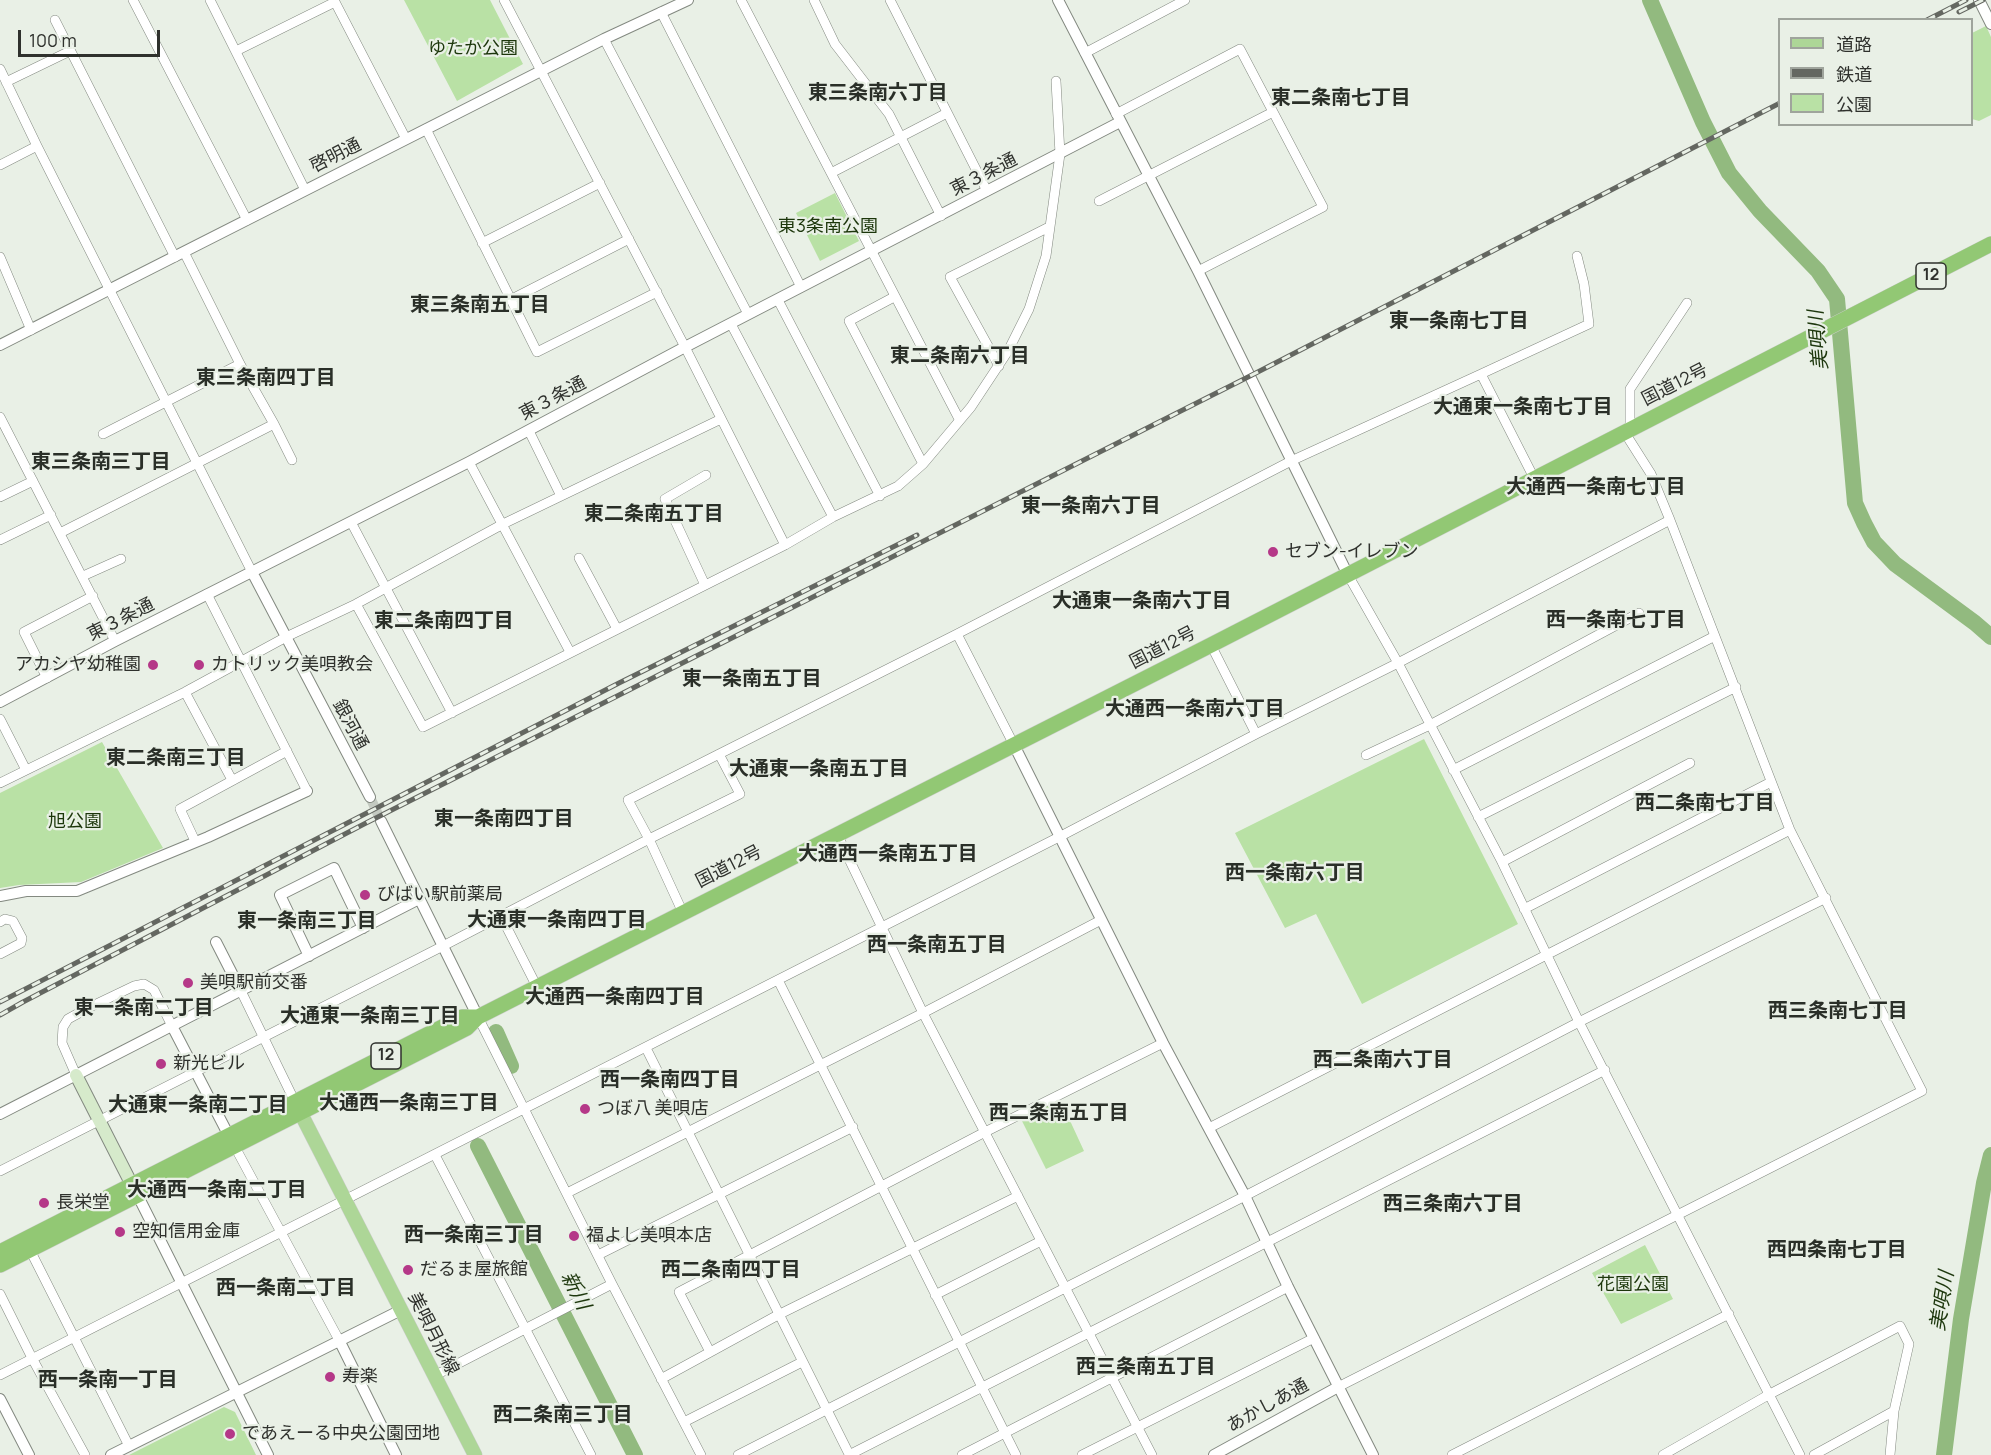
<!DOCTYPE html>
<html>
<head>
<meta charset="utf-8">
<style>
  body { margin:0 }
  #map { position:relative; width:1991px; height:1455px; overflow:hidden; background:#e9f0e6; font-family:Manrope,"Noto Sans JP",sans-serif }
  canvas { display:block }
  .legend { position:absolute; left:1778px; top:18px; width:195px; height:108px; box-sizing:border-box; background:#e9f0e6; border:2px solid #9fa49c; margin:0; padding:8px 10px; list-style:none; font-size:18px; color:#2f312d }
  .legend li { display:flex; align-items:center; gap:12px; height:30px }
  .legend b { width:30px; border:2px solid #9fa49c }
  .scale { position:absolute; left:18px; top:30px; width:142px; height:27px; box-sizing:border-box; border:3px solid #2f312d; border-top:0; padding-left:8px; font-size:18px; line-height:21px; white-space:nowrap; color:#2f312d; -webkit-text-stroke:4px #e9f0e6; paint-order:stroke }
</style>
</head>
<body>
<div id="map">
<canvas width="1991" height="1455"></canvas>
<ul class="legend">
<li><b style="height:8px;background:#add697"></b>道路</li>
<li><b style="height:8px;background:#646761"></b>鉄道</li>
<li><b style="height:16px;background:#b9e1a5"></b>公園</li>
</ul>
<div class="scale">100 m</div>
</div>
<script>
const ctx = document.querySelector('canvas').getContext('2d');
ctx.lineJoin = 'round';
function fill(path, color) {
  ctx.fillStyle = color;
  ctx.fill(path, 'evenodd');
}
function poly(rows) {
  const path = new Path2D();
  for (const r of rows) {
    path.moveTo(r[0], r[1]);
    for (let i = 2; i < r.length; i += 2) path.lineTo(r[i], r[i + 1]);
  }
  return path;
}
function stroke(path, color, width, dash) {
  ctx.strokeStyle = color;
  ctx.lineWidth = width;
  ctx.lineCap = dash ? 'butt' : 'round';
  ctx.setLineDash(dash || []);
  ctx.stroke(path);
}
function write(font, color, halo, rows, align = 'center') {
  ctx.font = font + ' Manrope,"Noto Sans JP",sans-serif';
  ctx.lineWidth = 4.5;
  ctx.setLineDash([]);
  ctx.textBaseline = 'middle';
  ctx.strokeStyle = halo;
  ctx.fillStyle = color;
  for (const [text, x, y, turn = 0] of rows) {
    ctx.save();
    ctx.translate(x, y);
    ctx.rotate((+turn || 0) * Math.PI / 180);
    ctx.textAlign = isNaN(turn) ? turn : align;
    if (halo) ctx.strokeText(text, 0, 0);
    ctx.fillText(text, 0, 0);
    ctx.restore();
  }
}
fill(poly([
  [404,0,490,0,523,64,457,101],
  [1986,26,1991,37,1991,115,1979,121,1972,119,1972,33],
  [835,193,859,241,820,261,796,213],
  [1424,739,1518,924,1362,1004,1316,914,1285,928,1235,833],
  [102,742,163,848,81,882,19,885,0,888,0,793],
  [1060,1099,1084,1151,1046,1169,1021,1119],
  [1645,1245,1673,1299,1621,1324,1592,1273],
  [224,1407,235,1412,256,1455,129,1455]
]), '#b9e1a5');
stroke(poly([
  [1650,0,1703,122,1729,173,1760,211,1818,271,1837,299,1855,503,1864,523,1874,542,1895,564,1975,623,1991,637],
  [496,1032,511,1066],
  [478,1146,635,1455],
  [1944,1455,1961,1319,1984,1183,1991,1155]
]), '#92ba7f', 16);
stroke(poly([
  [370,797,381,821]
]), '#c4cac1', 10, [10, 5]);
const minor = poly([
  [133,0,247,220],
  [210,0,305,190],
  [504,0,685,347,785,545],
  [741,0,959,419],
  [814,0,835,44,889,114,941,216],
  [890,0,987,191],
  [661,12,801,287],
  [55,20,175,257],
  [604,39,748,314],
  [236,51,335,2,406,139],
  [1085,53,1185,0],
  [0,69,37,146,252,572],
  [6,82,70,51],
  [1116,114,1240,49,1323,207,1198,271],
  [426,129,537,352,657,292],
  [0,165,37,146],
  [831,173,947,113],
  [1099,201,1273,112],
  [482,243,600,183],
  [0,257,31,330],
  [894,297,849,321,923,464],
  [510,300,629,239],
  [778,300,880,496],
  [731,324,833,517],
  [999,366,950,277,1049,227],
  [1481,374,1589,324,1584,284,1577,256],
  [0,417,115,641],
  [274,424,292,460],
  [1630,430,1630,389,1687,303],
  [529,431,561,496],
  [103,434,240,364],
  [469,462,570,652],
  [0,497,33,481],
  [351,522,452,713],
  [60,533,274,424,240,364,184,252],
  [0,540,51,515],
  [579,558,617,629],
  [1348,575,1398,663,1502,862,1579,1022,1800,1455],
  [83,576,121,559],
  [705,585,665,499,706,475],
  [207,594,307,791],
  [356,604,423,727,785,545,833,517,898,486,923,464,971,407,1008,351,1029,309,1046,256,1060,154,1056,81],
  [957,634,1014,745],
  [1211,645,1256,734],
  [47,678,24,632,93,596],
  [185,692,232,780],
  [0,719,26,770],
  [1366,755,1430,725,1639,613],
  [1453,770,1715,636],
  [0,783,185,692,286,637,356,604,503,524,721,419],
  [1478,817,1736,687],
  [837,834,923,1013,1152,1455],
  [195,841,180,809,287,751],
  [1502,862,1690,763],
  [1524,909,1771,782],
  [683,913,649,839,740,794,719,754],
  [501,916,537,987],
  [0,922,5,919,13,921,22,938,21,943,0,954],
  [778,980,1016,1455],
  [241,991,295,1102],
  [478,1017,612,1284,701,1455],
  [646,1048,849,1454],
  [76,1075,62,1043,63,1027,68,1019,88,1008,134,986,144,984,154,990,172,1026],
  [1209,1128,1790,830],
  [235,1147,339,1340],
  [435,1155,591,1455],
  [0,1171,443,946,649,839,628,800,957,634,1291,461,1481,374,1534,478],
  [567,1193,923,1013,1101,920],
  [30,1250,129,1446],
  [598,1255,853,1127],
  [0,1294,32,1358,85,1455],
  [935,1295,1041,1241],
  [710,1352,679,1292,985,1132,1163,1043],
  [0,1375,1059,837,1256,734,1398,663,1670,520],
  [434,1376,612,1284],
  [661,1379,778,1315,1018,1196],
  [1338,1387,1922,1091,1790,830,1670,520,1651,474,1625,433],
  [684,1422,802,1362],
  [738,1455,1245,1196,1579,1022,1826,898],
  [849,1455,1605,1070],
  [962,1455,1288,1287],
  [1082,1455,1314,1338],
  [1452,1455,1729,1314],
  [1663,1455,1770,1394,1900,1326,1909,1344,1894,1411,1890,1455],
  [1814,1455,1894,1411]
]);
const tertiary = poly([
  [1058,0,1198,271,1348,575],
  [1979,0,1991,24],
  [0,345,604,39,688,0],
  [252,572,370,797],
  [0,702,115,641,469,462,685,347,1120,122],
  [1014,745,1163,1043,1245,1196,1288,1287,1373,1455],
  [381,821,478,1017],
  [0,896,26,891,77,891,208,837,307,791],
  [216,942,241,991],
  [309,956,280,895,334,868,363,928],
  [172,1026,229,1136],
  [0,1114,419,899],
  [135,1190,268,1455],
  [339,1340,396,1455],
  [0,1399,29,1455],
  [111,1455,401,1310],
  [1214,1455,1338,1387]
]);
const secondary = poly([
  [76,1075,132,1185]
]);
const primary = poly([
  [296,1104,475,1455]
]);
const trunk = poly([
  [0,1252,462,1017,478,1017],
  [0,1265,467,1028,478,1017,1211,645,1991,244]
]);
stroke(minor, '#838980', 10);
stroke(tertiary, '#838980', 12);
stroke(secondary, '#838980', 14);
stroke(primary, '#cdcecd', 15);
stroke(trunk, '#cdcecd', 16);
stroke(minor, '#fff', 9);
stroke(tertiary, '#fff', 10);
stroke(secondary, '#d6eacb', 12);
stroke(primary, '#add697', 14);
stroke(trunk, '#92c874', 15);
const rail = poly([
  [1959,12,1983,0],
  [1927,20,1966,0],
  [0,1002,619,683,917,535],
  [0,1015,23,1002,366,823,1250,376,1780,103]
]);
stroke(rail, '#646761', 5);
stroke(rail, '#e9f0e6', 3, [9]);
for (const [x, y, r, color] of [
  [1273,552,6,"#b53888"],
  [153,665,6,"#b53888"],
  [199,665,6,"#b53888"],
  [365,895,6,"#b53888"],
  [188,983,6,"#b53888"],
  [161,1064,6,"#b53888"],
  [585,1109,6,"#b53888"],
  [44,1203,6,"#b53888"],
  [120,1232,6,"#b53888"],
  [574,1236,6,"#b53888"],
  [408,1270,6,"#b53888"],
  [330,1377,6,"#b53888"],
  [230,1434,6,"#b53888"]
]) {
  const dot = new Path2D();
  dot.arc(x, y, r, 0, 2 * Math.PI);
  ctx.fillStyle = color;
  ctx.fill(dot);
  stroke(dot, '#e9f0e6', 2);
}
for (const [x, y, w] of [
  [1931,276,30],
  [386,1056,30]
]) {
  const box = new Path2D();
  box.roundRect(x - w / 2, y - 13, w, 26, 4.5);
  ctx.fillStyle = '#e9f0e6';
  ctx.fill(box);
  stroke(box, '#2f312d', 1.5);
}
write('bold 16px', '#2f312d', null, [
  ["12",1931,276],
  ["12",386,1056]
]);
write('18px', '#1c360b', '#e9f0e6', [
  ["ゆたか公園",473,49],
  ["東3条南公園",828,227],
  ["旭公園",75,822],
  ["花園公園",1633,1285]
]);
write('18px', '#2f312d', '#e9f0e6', [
  ["啓明通",336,156,-27],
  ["東３条通",984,175,-27],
  ["国道12号",1675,385,-27],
  ["東３条通",553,399,-28],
  ["東３条通",121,620,-27],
  ["国道12号",1163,648,-27],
  ["銀河通",350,725,62],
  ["国道12号",729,867,-27],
  ["美唄月形線",433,1334,63],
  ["あかしあ通",1268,1406,-29]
]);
write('18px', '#2f312d', '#e9f0e6', [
  ["セブン-イレブン",1285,552],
  ["アカシヤ幼稚園",141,665,"right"],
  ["カトリック美唄教会",211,665],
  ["びばい駅前薬局",377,895],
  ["美唄駅前交番",200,983],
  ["新光ビル",173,1064],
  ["つぼ八 美唄店",597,1109],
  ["長栄堂",56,1203],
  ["空知信用金庫",132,1232],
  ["福よし美唄本店",586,1236],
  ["だるま屋旅館",420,1270],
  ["寿楽",342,1377],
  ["であえーる中央公園団地",242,1434]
], 'left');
write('bold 20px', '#2a2f28', '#e9f0e6', [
  ["東三条南六丁目",878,93],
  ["東二条南七丁目",1341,98],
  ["東三条南五丁目",480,305],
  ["東一条南七丁目",1459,321],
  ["東二条南六丁目",960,356],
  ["東三条南四丁目",266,378],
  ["大通東一条南七丁目",1523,407],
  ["東三条南三丁目",101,462],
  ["大通西一条南七丁目",1596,487],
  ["東一条南六丁目",1091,506],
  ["東二条南五丁目",654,514],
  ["大通東一条南六丁目",1142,601],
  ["西一条南七丁目",1616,620],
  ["東二条南四丁目",444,621],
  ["東一条南五丁目",752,679],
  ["大通西一条南六丁目",1195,709],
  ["東二条南三丁目",176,758],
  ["大通東一条南五丁目",819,769],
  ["西二条南七丁目",1705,803],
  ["東一条南四丁目",504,819],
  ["大通西一条南五丁目",888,854],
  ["西一条南六丁目",1295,873],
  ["大通東一条南四丁目",557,920],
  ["東一条南三丁目",307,921],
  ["西一条南五丁目",937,945],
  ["大通西一条南四丁目",615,997],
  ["東一条南二丁目",144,1008],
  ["西三条南七丁目",1838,1011],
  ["大通東一条南三丁目",370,1016],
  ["西二条南六丁目",1383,1060],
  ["西一条南四丁目",670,1080],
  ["大通西一条南三丁目",409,1103],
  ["大通東一条南二丁目",198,1105],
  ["西二条南五丁目",1059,1113],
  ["大通西一条南二丁目",217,1190],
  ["西三条南六丁目",1453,1204],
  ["西一条南三丁目",474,1235],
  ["西四条南七丁目",1837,1250],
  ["西二条南四丁目",731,1270],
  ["西一条南二丁目",286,1288],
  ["西三条南五丁目",1146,1367],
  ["西一条南一丁目",108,1380],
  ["西二条南三丁目",563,1415]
]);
write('italic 20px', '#1d370d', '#e9f0e6', [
  ["美唄川",1819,340,-95],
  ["新川",575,1291,63],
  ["美唄川",1943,1301,-81]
]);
</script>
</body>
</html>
